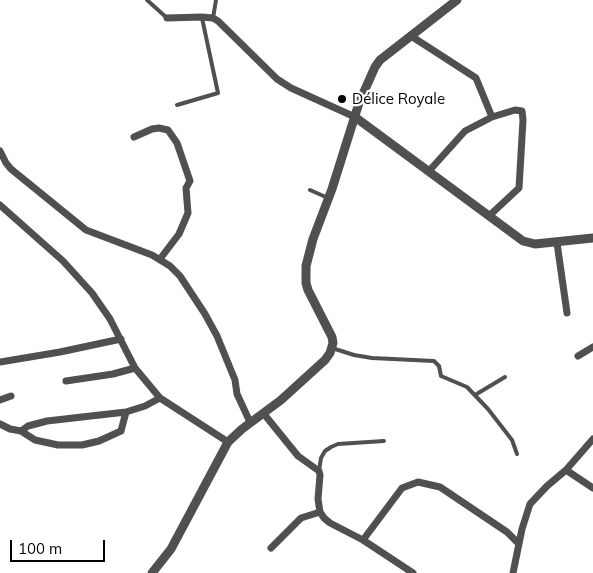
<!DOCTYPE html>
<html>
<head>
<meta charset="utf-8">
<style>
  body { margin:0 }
  #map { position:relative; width:593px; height:573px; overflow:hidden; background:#fff; font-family:Mulish,sans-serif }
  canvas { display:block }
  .scale { position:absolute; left:10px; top:540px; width:95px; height:22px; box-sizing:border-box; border:2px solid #000; border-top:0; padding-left:6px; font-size:15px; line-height:18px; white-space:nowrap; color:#000; -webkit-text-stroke:4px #fff; paint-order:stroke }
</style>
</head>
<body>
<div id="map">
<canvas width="593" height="573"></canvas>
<div class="scale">100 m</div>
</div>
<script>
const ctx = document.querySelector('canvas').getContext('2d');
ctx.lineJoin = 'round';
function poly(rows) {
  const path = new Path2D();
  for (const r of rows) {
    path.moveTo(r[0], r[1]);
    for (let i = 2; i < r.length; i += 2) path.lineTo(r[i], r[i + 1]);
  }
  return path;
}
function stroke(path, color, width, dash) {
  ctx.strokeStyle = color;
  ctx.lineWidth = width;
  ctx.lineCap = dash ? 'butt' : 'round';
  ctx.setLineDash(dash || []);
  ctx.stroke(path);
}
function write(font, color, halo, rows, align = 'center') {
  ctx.font = font + ' Mulish,sans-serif';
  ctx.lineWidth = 4.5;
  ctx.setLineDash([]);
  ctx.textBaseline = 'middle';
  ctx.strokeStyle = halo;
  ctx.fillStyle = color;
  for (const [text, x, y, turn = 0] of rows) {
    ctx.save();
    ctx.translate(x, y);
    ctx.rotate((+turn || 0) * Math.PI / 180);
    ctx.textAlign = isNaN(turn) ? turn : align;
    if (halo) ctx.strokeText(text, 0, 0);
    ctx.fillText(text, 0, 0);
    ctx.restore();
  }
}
stroke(poly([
  [147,0,167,18],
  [213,18,216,0],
  [177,105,218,93,202,18],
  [310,190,328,198],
  [332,348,354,355,372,358,434,361,439,366,441,376,467,387,488,409,512,440,517,454],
  [475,395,505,377],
  [319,471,321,458,325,451,331,447,338,444,384,441]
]), '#505050', 4);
stroke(poly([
  [167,18,202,17,213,18,218,21,277,79,291,88,355,117],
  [411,36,476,78,492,117],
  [134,137,152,129,159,128,168,130,177,143,190,181,186,188,188,213,179,234,160,259],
  [0,151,6,163,11,169,86,230,152,255,170,266,180,276,205,314,217,336,235,380,237,394,250,422],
  [429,171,465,131,492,117,515,110,522,111,523,120,519,188,490,215],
  [0,205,63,261,92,293,110,319,135,368,160,398,228,442],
  [557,243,567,313],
  [578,356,593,347],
  [0,362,60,352,121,339],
  [66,381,113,374,135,368],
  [0,400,11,396],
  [264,414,298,456,319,471,320,475,318,499,320,512,324,518,330,523,363,540,413,573],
  [0,424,10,429,21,431,35,440,58,445,82,445,99,441,121,431,126,412],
  [21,431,28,426,47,421,126,412,145,406,160,398],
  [566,470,593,488],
  [363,540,402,488,418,482,440,487,507,532,518,543],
  [271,548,301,518,320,512],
  [513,573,522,529,530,504,547,486,566,470,593,439]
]), '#505050', 7);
stroke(poly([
  [355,117,523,241,535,244,593,238],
  [152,573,171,549,228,442,242,429,281,400,325,360,330,353,333,343,332,337,308,290,306,283,306,266,313,239,332,189,359,103,375,67,380,60,457,0]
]), '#505050', 9);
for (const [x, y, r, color] of [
  [342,99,5,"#000"]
]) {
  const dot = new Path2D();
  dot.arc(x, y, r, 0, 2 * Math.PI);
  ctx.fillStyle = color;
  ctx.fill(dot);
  stroke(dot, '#fff', 2);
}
write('15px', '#000', '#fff', [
  ["Délice Royale",352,99]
], 'left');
</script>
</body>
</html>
